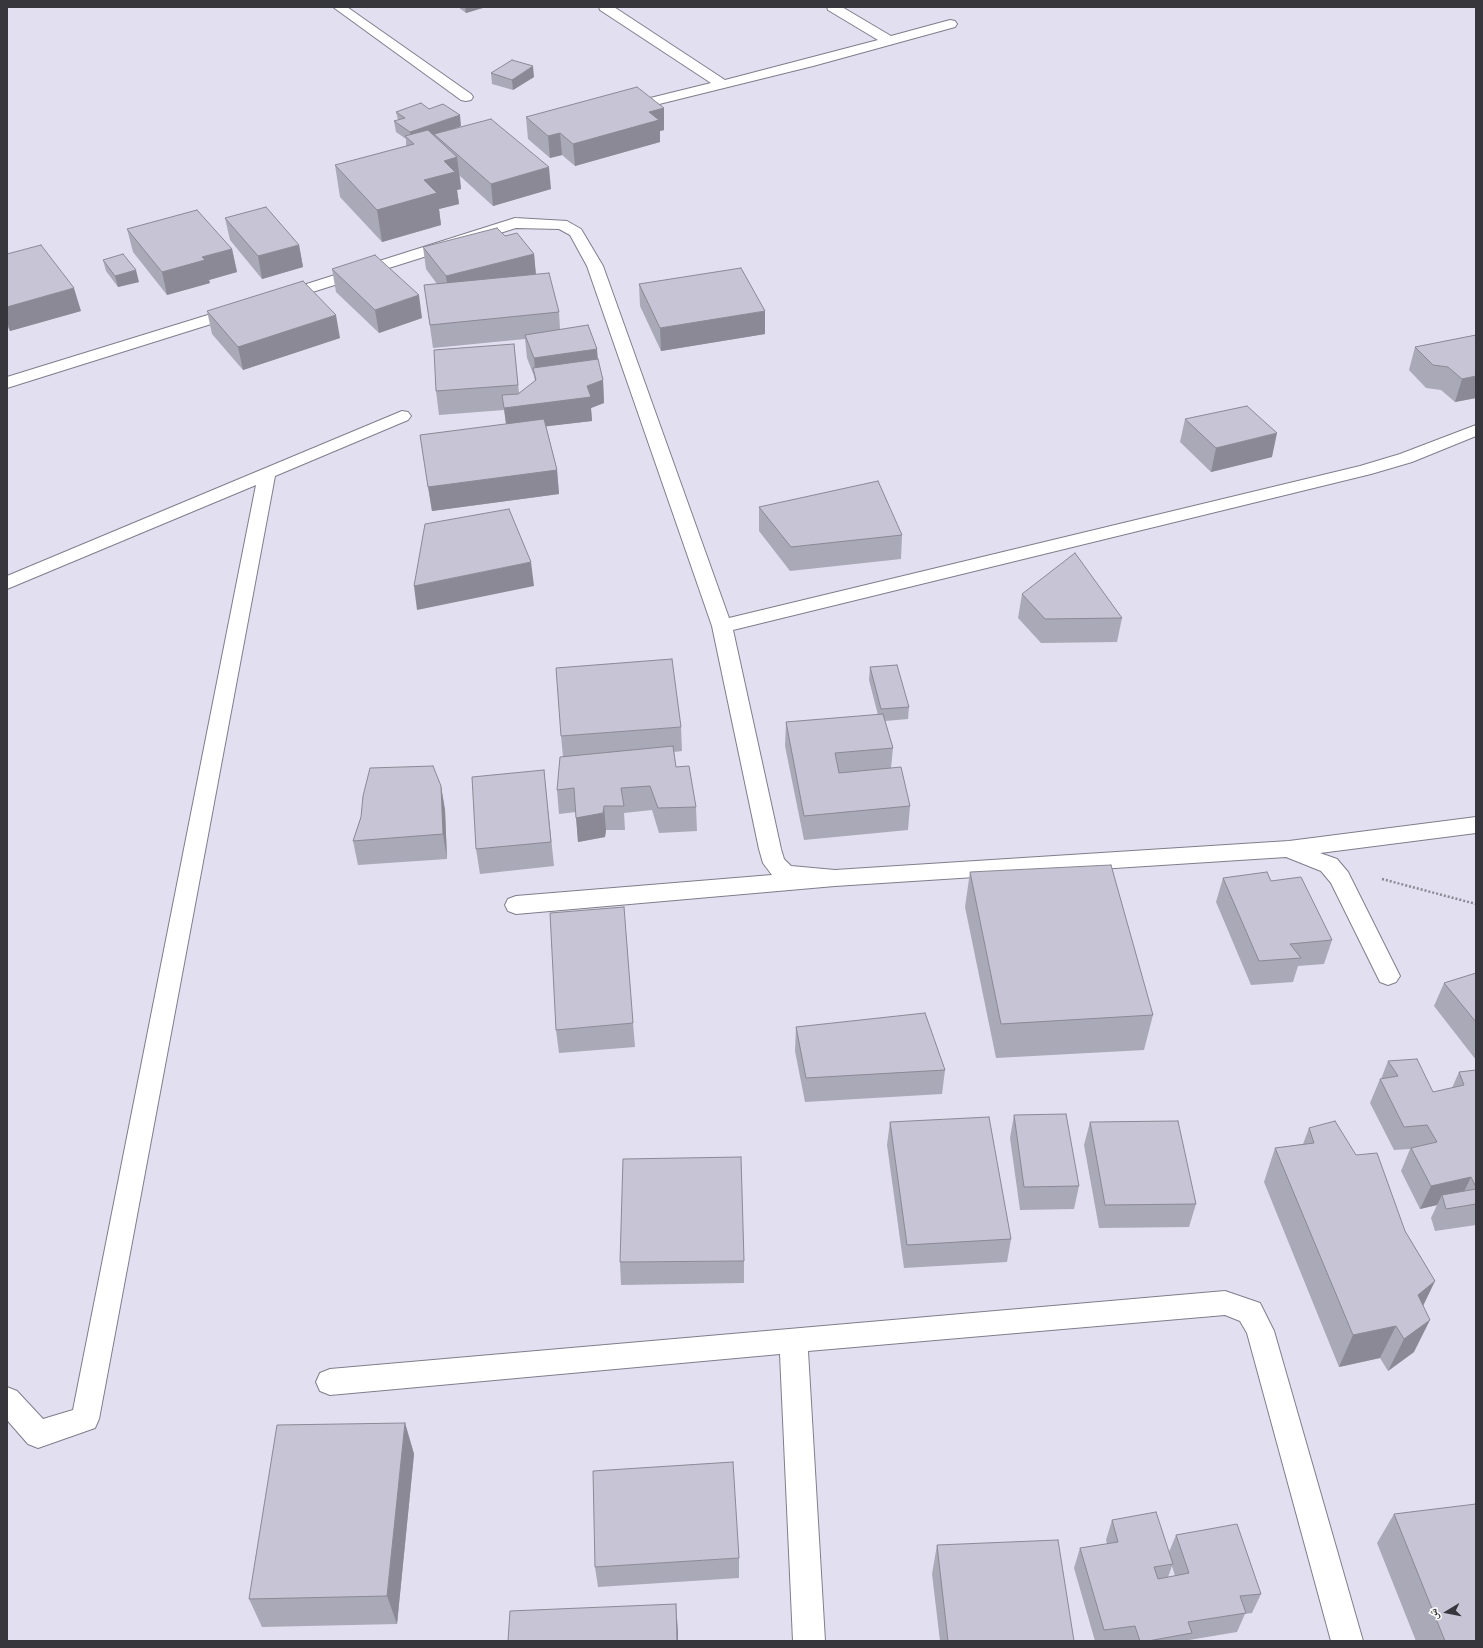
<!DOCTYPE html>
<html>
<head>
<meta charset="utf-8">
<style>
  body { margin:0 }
  #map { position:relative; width:1483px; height:1648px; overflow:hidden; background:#e2dff0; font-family:Georgia,"Noto Naskh Arabic",serif }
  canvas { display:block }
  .frame { position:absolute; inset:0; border:8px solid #37363c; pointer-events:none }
  .north { position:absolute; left:1427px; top:1592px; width:40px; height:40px; -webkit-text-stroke:3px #fff; paint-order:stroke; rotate:260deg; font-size:11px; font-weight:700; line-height:16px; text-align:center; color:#37363c }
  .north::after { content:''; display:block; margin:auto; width:14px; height:18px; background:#37363c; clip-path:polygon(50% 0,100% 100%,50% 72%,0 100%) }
</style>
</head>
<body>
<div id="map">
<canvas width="1483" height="1648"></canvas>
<div class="frame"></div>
<div class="north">ش</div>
</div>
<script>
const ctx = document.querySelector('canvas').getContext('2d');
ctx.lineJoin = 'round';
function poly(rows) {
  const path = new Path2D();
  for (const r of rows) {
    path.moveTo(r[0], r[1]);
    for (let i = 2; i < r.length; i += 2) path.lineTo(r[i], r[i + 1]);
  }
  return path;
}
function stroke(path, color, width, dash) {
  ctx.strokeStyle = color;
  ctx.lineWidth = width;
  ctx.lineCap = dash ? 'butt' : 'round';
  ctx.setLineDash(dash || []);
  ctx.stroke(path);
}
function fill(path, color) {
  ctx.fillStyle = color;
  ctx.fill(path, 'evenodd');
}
const street = poly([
  [333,7,347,7,471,94,473,97,471,100,466,101,461,100,333,7],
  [599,7,614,7,725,80,878,40,828,10,827,7,842,7,891,36,950,20,955,21,957,24,955,27,813,66,643,108,638,107,636,104,638,101,711,83,600,10,599,7],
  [515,218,567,221,581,229,603,266,729,618,1360,466,1400,454,1476,425,1476,436,1412,462,1371,474,733,630,781,849,784,859,791,866,835,870,1289,841,1476,817,1476,833,1320,853,1337,859,1348,872,1400,976,1396,982,1388,985,1380,982,1331,883,1321,871,1286,857,835,886,516,914,508,911,505,905,508,899,516,896,772,875,763,863,759,849,712,626,587,266,570,235,559,229,516,228,287,300,281,302,275,300,273,297,275,294,515,218],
  [237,306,243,308,245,311,243,314,7,388,7,377,237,306],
  [402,411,408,412,411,416,408,420,275,476,99,1419,95,1428,38,1448,28,1444,7,1420,7,1387,17,1391,43,1419,73,1410,256,485,7,589,7,576,402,411],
  [1225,1291,1260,1303,1274,1331,1363,1641,1331,1641,1247,1333,1240,1321,1225,1315,808,1351,825,1641,793,1641,780,1354,330,1395,320,1391,316,1382,320,1373,330,1369,1225,1291]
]);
stroke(street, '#807d8c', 2);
stroke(poly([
  [1382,879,1476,904]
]), '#8b8994', 2.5, [2, 2]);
fill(street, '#fff');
fill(poly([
  [458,7,486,7,466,13],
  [491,73,534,77,513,90,492,84],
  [664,108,664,130,660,131,660,142,575,166,562,155,550,158,528,139,526,117],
  [429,109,461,126,447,131,551,189,493,206,460,176,461,189,457,190,459,204,439,209,441,225,382,242,340,197,335,165,406,146,406,139,396,132,394,121,398,120,396,112],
  [225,218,299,245,303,267,262,279,230,240],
  [127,229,232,249,237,272,209,280,210,283,167,295,133,252],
  [423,247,534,254,536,274,559,312,560,329,598,359,603,380,604,403,591,408,592,421,546,426,557,470,559,494,432,511,420,435,506,424,504,410,439,415,436,391,514,344,519,393,535,381,534,376,527,358,525,339,433,348,424,285,437,284,426,269],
  [7,254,81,311,10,331,7,326],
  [103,260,139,282,118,287,106,271],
  [332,269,422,318,379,333,336,292],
  [639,284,765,334,661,351,640,306],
  [207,311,340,338,243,370,212,334],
  [1476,335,1476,398,1455,402,1441,390,1426,388,1409,370,1415,347],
  [1185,419,1272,457,1211,472,1180,442],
  [759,507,902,535,901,559,790,571,759,531],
  [1022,594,1122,618,1117,642,1041,643,1018,618],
  [870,667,909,707,908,719,885,721,893,748,891,768,910,806,908,830,804,840,785,746,786,722,878,715,869,680],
  [681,727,682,751,674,752,676,767,696,807,697,831,659,833,652,810,624,813,625,830,606,830,605,837,578,842,576,812,559,814,557,790,563,757,561,736],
  [544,770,554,866,480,874,476,849],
  [441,786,445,810,447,859,358,865,353,841,361,817],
  [970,872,1153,1015,1144,1050,996,1058,965,907],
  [1223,878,1271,881,1332,940,1324,964,1298,966,1293,982,1251,985,1216,902],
  [1476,973,1476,1060,1434,1006,1444,983],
  [633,1023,635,1047,559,1053,556,1030],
  [796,1027,945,1070,942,1094,805,1102,795,1051],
  [1388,1061,1433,1092,1452,1088,1459,1072,1476,1070,1476,1225,1435,1231,1431,1218,1437,1205,1420,1209,1401,1171,1410,1149,1394,1150,1370,1103,1380,1079,1381,1079],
  [1014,1115,1079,1186,1074,1209,1020,1210,1010,1138],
  [890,1122,1011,1239,1007,1262,904,1268,887,1145],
  [1090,1122,1196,1204,1189,1227,1099,1228,1084,1145],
  [1309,1128,1356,1155,1405,1231,1435,1281,1423,1306,1414,1352,1388,1371,1380,1358,1339,1367,1264,1182,1275,1148,1303,1144],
  [744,1261,744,1283,621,1285,620,1262],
  [405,1423,414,1454,397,1624,262,1627,249,1599],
  [1394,1514,1476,1641,1416,1641,1377,1543],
  [1112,1520,1169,1552,1176,1535,1261,1594,1252,1613,1245,1614,1237,1632,1189,1640,1188,1641,1095,1641,1074,1568,1080,1548,1107,1544,1106,1540],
  [1172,1566,1175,1576,1168,1577],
  [937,1545,1074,1641,940,1641,932,1574],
  [739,1558,739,1578,598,1587,595,1567]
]), '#aaa9b7');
fill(poly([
  [465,7,486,7,466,13],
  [533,66,534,77,513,90,512,80],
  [664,108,664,130,660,131,660,142,575,166,573,144,649,112],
  [460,115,461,126,413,143,412,142,410,132],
  [560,133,562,155,550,158,548,136],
  [457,157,461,189,457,190,459,204,439,209,441,225,382,242,377,210,424,180,444,161],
  [549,167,551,189,493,206,491,184],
  [299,245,303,267,262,279,258,256],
  [232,249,237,272,209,280,210,283,167,295,162,272,202,257],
  [534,254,536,277,449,299,446,276],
  [136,270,139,282,118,287,115,276],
  [74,288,81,311,10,331,7,321,7,307],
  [419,295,422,318,379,333,375,310],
  [765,311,765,334,661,351,660,328],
  [336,315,340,338,243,370,238,347],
  [514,344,520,406,587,386,603,380,604,403,591,408,592,421,507,431,504,408,520,406],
  [597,349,599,372,536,381,534,358],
  [1476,376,1476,398,1455,402,1462,379],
  [1277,433,1272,457,1211,472,1216,448],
  [557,470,559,494,432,511,428,487],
  [531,562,534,586,417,610,414,586],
  [441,786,445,810,447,859,443,834],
  [604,806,606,830,605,837,578,842,576,818],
  [1471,1177,1460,1200,1442,1195,1437,1205,1420,1209,1431,1186],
  [1435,1281,1419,1314,1418,1295],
  [1430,1320,1414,1352,1388,1371,1404,1339],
  [1396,1326,1380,1358,1339,1367,1353,1335],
  [405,1423,414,1454,397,1624,387,1596],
  [676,1604,678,1632,678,1641,677,1641]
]), '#8b8995');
const building = poly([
  [512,60,533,66,512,80,491,73,512,60],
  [637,87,664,108,649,112,659,120,573,144,560,133,548,136,526,117,637,87],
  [421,103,429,109,443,104,460,115,410,132,394,121,405,118,396,112,421,103],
  [491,119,549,167,491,184,434,134,491,119],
  [428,130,457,157,444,161,455,172,424,180,437,193,377,210,335,165,414,144,405,136,428,130],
  [266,207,299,245,258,256,225,218,266,207],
  [197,210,232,249,202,257,205,260,162,272,127,229,197,210],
  [497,228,505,236,517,233,534,254,446,276,423,247,497,228],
  [41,245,74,288,7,307,7,254,41,245],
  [123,254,136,270,115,276,103,260,123,254],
  [375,255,419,295,375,310,332,269,375,255],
  [741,268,765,311,660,328,639,284,741,268],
  [549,273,559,312,430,325,424,285,549,273],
  [303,281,336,315,238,347,207,311,303,281],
  [588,325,597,349,534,358,525,335,588,325],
  [1476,335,1476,376,1462,379,1448,367,1433,365,1415,347,1476,335],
  [514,344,518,385,436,391,434,350,514,344],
  [598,359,603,380,587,386,591,397,504,408,502,395,518,394,536,380,533,368,598,359],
  [1247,406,1277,433,1216,448,1185,419,1247,406],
  [544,419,557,470,428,487,420,435,544,419],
  [878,481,902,535,791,547,759,507,878,481],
  [509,509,531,562,414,586,425,524,509,509],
  [1075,553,1122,618,1045,619,1022,594,1075,553],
  [672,659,681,727,561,736,556,668,672,659],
  [897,665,909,707,881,709,870,667,897,665],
  [883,714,893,748,835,753,839,773,901,767,910,806,804,816,786,722,883,714],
  [673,746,676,767,689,766,696,807,658,808,650,786,621,788,624,806,604,806,603,813,576,818,574,788,557,790,560,757,673,746],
  [433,766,441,786,443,834,353,841,361,817,363,796,370,768,433,766],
  [544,770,551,842,476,849,472,777,544,770],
  [1111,865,1153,1015,1001,1024,970,872,1111,865],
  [1267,872,1271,881,1301,877,1332,940,1290,944,1301,958,1259,961,1223,878,1267,872],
  [624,907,633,1023,556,1030,550,913,624,907],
  [1476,973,1476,1022,1444,983,1476,973],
  [925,1013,945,1070,806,1078,796,1027,925,1013],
  [1417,1059,1433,1092,1464,1085,1459,1072,1476,1070,1476,1187,1471,1177,1431,1186,1411,1148,1437,1142,1427,1125,1404,1127,1380,1079,1398,1076,1388,1061,1417,1059],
  [1066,1114,1079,1186,1024,1187,1014,1115,1066,1114],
  [989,1117,1011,1239,907,1245,890,1122,989,1117],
  [1178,1121,1196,1204,1105,1205,1090,1122,1178,1121],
  [1335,1121,1356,1155,1377,1153,1405,1231,1435,1281,1418,1295,1430,1320,1404,1339,1396,1326,1353,1335,1275,1148,1314,1143,1309,1128,1335,1121],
  [741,1157,744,1261,620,1262,623,1159,741,1157],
  [1476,1189,1476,1204,1446,1209,1442,1195,1476,1189],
  [405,1423,387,1596,249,1599,277,1425,405,1423],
  [733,1462,739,1558,595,1567,593,1471,733,1462],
  [1476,1504,1476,1641,1445,1641,1394,1514,1476,1504],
  [1156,1512,1173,1564,1154,1567,1158,1579,1189,1573,1176,1535,1237,1524,1261,1594,1240,1596,1246,1613,1188,1622,1192,1633,1148,1641,1140,1641,1135,1626,1104,1630,1080,1548,1118,1542,1112,1520,1156,1512],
  [1058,1540,1074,1641,948,1641,937,1545,1058,1540],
  [676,1604,677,1641,508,1641,510,1611,676,1604]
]);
fill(building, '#c6c4d5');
stroke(building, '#8b8995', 1);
</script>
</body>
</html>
